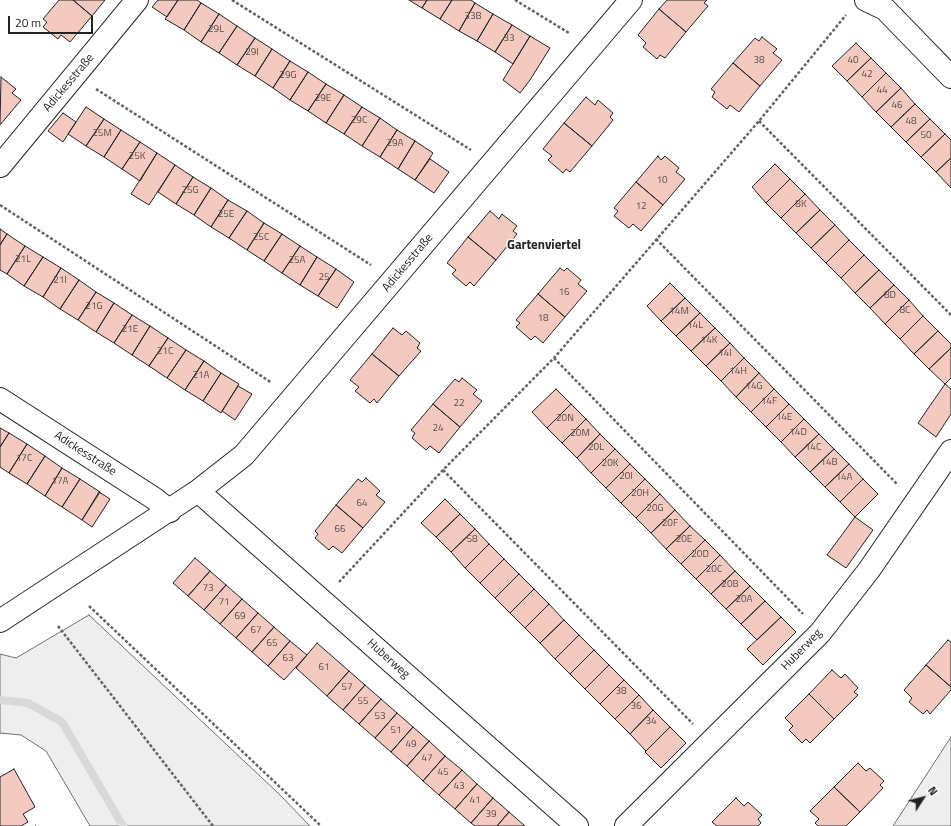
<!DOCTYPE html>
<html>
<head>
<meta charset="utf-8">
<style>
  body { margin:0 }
  #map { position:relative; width:951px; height:826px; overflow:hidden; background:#fff; font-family:"Titillium Web",sans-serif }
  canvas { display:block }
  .north { position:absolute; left:903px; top:778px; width:40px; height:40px; -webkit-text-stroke:3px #fff; paint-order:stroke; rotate:54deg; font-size:11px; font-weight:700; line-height:16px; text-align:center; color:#222 }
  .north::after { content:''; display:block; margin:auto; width:14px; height:18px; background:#222; clip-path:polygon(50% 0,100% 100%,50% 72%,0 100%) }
  .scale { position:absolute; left:8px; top:16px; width:85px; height:18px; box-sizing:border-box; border:2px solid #222; border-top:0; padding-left:5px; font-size:12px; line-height:14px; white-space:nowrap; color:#222; -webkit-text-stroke:3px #fff; paint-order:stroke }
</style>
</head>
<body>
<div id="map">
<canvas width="951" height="826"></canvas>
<div class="north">N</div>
<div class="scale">20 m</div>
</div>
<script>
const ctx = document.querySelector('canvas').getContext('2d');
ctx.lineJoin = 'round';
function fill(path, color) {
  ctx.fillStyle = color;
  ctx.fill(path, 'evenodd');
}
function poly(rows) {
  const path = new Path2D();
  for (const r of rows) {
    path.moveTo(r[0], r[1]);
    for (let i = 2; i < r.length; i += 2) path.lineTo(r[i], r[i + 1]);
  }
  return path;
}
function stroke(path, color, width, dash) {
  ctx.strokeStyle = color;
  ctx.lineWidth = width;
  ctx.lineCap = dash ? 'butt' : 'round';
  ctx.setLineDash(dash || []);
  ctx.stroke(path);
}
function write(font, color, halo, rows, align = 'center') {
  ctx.font = font + ' "Titillium Web",sans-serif';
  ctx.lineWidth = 3;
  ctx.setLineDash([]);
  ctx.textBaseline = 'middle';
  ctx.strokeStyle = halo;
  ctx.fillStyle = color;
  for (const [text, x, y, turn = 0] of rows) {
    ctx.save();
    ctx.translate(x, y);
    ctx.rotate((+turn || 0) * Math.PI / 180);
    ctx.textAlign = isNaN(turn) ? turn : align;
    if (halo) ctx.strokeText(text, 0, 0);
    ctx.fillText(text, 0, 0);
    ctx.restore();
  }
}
const green = poly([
  [89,615,278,793,310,826,90,826,46,751,21,735,0,733,0,654,16,658,89,615],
  [951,737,951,826,893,826,951,737]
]);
fill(green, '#eee');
stroke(green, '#6f6f6f', 1);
stroke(poly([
  [0,700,28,703,62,722,123,826]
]), '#d9d9d9', 8);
const building = poly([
  [59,0,73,0,92,16,70,42,61,35,58,39,43,27,47,22,43,19,59,0],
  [73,0,105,0,92,16,73,0],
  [158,0,178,0,167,17,152,7,158,0],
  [178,0,197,0,201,3,184,30,165,19,178,0],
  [409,0,427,0,422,8,409,0],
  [427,0,452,0,440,19,422,8,427,0],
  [452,0,471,0,475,3,459,31,440,19,452,0],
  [667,0,707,0,704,3,708,6,686,32,659,9,667,0],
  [201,3,219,14,201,42,184,30,201,3],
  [475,3,493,14,477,41,459,31,475,3],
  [659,9,686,32,665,58,660,55,657,59,643,47,646,43,638,35,659,9],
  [219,14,237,26,219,53,201,42,219,14],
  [493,14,512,25,495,52,477,41,493,14],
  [512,25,530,36,513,64,495,52,512,25],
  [237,26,255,38,237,65,219,53,237,26],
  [530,36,550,48,530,80,520,93,503,80,530,36],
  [762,37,777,49,773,53,782,60,760,86,733,63,755,38,759,41,762,37],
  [255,38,272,49,255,76,237,65,255,38],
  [856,43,871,58,847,81,832,66,856,43],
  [272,49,290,61,273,88,255,76,272,49],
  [871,58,886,73,862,97,847,81,871,58],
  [290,61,308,72,290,100,273,88,290,61],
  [733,63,760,86,739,112,730,105,727,109,712,97,715,92,711,89,733,63],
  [308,72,326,84,308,111,290,100,308,72],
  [886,73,901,88,876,112,862,97,886,73],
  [1,77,16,89,12,93,21,100,0,125,1,77],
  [326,84,344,95,326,123,308,111,326,84],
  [901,88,915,104,891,127,876,112,901,88],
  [344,95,362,107,344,134,326,123,344,95],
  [586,97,595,105,598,100,613,113,610,117,613,120,592,146,564,123,586,97],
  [915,104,930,119,906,142,891,127,915,104],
  [86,107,104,119,86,146,68,134,86,107],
  [362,107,380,118,362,146,344,134,362,107],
  [63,113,76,122,63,142,48,131,63,113],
  [380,118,397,130,380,157,362,146,380,118],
  [104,119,121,130,104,157,86,146,104,119],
  [930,119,945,134,921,157,906,142,930,119],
  [564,123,592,146,570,172,566,169,563,173,548,160,552,156,543,149,564,123],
  [121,130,140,142,122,169,104,157,121,130],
  [397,130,415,141,398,169,380,157,397,130],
  [945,134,951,140,951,158,936,172,921,157,945,134],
  [415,141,433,153,415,180,398,169,415,141],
  [140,142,157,153,140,181,122,169,140,142],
  [157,153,175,165,149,205,131,194,157,153],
  [658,156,661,160,665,156,679,168,676,172,685,179,663,205,636,182,658,156],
  [951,158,951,188,936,172,951,158],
  [430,159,449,172,434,193,415,180,430,159],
  [775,164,790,179,766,203,752,187,775,164],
  [175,165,193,177,176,204,158,192,175,165],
  [193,177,211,188,194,215,176,204,193,177],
  [790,179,805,194,781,218,766,203,790,179],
  [636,182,663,205,641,231,633,224,629,228,614,216,618,211,614,208,636,182],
  [211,188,228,200,211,227,194,215,211,188],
  [805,194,820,210,796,233,781,218,805,194],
  [228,200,247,211,229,238,211,227,228,200],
  [820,210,835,225,811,248,796,233,820,210],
  [247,211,264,223,247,250,229,238,247,211],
  [490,211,499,219,502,214,517,226,513,231,517,234,496,260,468,237,490,211],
  [264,223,282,234,264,261,247,250,264,223],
  [835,225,849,240,826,263,811,248,835,225],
  [0,229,7,234,0,245,0,229],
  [7,234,25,246,7,274,0,270,0,245,7,234],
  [282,234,300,246,282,273,264,261,282,234],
  [468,237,496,260,474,286,470,282,466,286,452,274,456,270,447,263,468,237],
  [849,240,864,255,841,278,826,263,849,240],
  [25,246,43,257,24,286,7,274,25,246],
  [300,246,317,257,300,285,282,273,300,246],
  [864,255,879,270,855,293,841,278,864,255],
  [43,257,61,268,43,297,24,286,43,257],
  [317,257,336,269,318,296,300,285,317,257],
  [61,268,79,280,60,309,43,297,61,268],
  [560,268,564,271,567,268,581,280,578,284,587,291,565,317,538,294,560,268],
  [336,269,354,282,337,308,318,296,336,269],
  [879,270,894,285,870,308,855,293,879,270],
  [79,280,96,292,78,320,60,309,79,280],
  [670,283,685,298,661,321,647,306,670,283],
  [894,285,909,300,885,324,870,308,894,285],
  [96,292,114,303,96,332,78,320,96,292],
  [538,294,565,317,543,343,535,336,531,340,516,327,520,323,516,320,538,294],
  [685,298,700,313,676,336,661,321,685,298],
  [909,300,923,316,900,339,885,324,909,300],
  [114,303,132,315,114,343,96,332,114,303],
  [700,313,715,328,691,351,676,336,700,313],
  [132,315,150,326,132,355,114,343,132,315],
  [923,316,938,331,914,354,900,339,923,316],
  [150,326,168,338,149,366,132,355,150,326],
  [393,328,402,335,406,331,420,343,417,348,421,351,399,376,372,354,393,328],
  [715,328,730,343,706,366,691,351,715,328],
  [938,331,951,344,951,348,929,369,914,354,938,331],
  [168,338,186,350,167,378,149,366,168,338],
  [730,343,744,358,721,381,706,366,730,343],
  [951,348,951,378,945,384,929,369,951,348],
  [186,350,204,361,185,390,167,378,186,350],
  [372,354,399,376,377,403,374,399,370,403,355,391,359,387,350,380,372,354],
  [744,358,759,373,736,397,721,381,744,358],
  [204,361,221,373,203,401,185,390,204,361],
  [221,373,239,384,221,413,203,401,221,373],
  [759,373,774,389,751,412,736,397,759,373],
  [462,378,477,390,473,394,482,401,460,427,433,404,455,379,459,382,462,378],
  [945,384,951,389,951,414,936,437,918,423,945,384],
  [238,386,252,394,235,420,222,411,238,386],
  [556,389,571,404,547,428,532,412,556,389],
  [774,389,789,404,766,427,751,412,774,389],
  [433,404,460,427,439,453,430,446,426,450,412,438,415,433,411,430,433,404],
  [571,404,586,419,562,443,547,428,571,404],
  [789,404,804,419,781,442,766,427,789,404],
  [586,419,600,434,577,458,562,443,586,419],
  [804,419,819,434,795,457,781,442,804,419],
  [0,428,9,433,0,447,0,428],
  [9,433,27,444,9,473,0,467,0,447,9,433],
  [600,434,615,449,591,473,577,458,600,434],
  [819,434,834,449,810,472,795,457,819,434],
  [27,444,45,456,27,484,9,473,27,444],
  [615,449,630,464,606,488,591,473,615,449],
  [834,449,849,464,825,487,810,472,834,449],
  [45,456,62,468,45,496,27,484,45,456],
  [630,464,645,479,621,503,606,488,630,464],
  [849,464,863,479,840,502,825,487,849,464],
  [62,468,80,479,62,507,45,496,62,468],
  [366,478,380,491,376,495,385,502,363,528,336,505,358,479,362,482,366,478],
  [80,479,100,492,82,520,62,507,80,479],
  [645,479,660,494,636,518,621,503,645,479],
  [863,479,878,494,855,517,840,502,863,479],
  [99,492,110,499,92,527,82,520,99,492],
  [660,494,675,510,651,533,636,518,660,494],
  [445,499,460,514,436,537,421,523,445,499],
  [336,505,363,528,342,553,333,546,329,550,315,538,318,534,315,531,336,505],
  [675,510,690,526,666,549,651,533,675,510],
  [460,514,475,529,451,552,436,537,460,514],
  [855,517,873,530,846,568,827,555,855,517],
  [690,526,705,540,681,564,666,549,690,526],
  [475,529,489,544,465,568,451,552,475,529],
  [705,540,720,555,696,579,681,564,705,540],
  [489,544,504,559,480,583,465,568,489,544],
  [720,555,735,571,711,594,696,579,720,555],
  [195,558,210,571,188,596,173,583,195,558],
  [504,559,519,574,495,598,480,583,504,559],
  [210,571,226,585,204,610,188,596,210,571],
  [735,571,750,586,726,609,711,594,735,571],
  [519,574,534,589,510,613,495,598,519,574],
  [226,585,242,599,220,624,204,610,226,585],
  [750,586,765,601,741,624,726,609,750,586],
  [534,589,549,604,525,628,510,613,534,589],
  [242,599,258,613,236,638,220,624,242,599],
  [765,601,781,617,757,640,741,624,765,601],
  [549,604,564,620,540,643,525,628,549,604],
  [258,613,274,627,252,652,236,638,258,613],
  [781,617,796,632,763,665,747,649,781,617],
  [564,620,579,635,555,659,540,643,564,620],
  [274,627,290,641,268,666,252,652,274,627],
  [579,635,594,650,570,674,555,659,579,635],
  [948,640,951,642,951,687,926,665,948,640],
  [290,641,307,655,284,680,268,666,290,641],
  [317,643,349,671,327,696,296,668,317,643],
  [594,650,609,665,585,689,570,674,594,650],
  [609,665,624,680,600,704,585,689,609,665],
  [926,665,951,687,951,690,930,714,927,710,923,714,909,702,912,698,904,690,926,665],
  [832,670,841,678,845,674,858,688,854,692,858,695,834,719,809,694,832,670],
  [349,671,365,685,343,710,327,696,349,671],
  [624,680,639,695,615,719,600,704,624,680],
  [365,685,381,699,359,724,343,710,365,685],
  [809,694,834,719,810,743,806,739,802,743,789,730,793,726,785,718,809,694],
  [639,695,653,710,630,734,615,719,639,695],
  [381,699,397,713,375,738,359,724,381,699],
  [653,710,670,727,646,751,630,734,653,710],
  [397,713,413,727,391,752,375,738,397,713],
  [413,727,429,741,407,766,391,752,413,727],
  [670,727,686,743,661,768,645,752,670,727],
  [429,741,445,756,423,781,407,766,429,741],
  [445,756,462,770,439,795,423,781,445,756],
  [858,763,866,771,870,768,884,781,880,785,883,788,860,812,834,787,858,763],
  [14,769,35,807,23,814,28,822,21,826,0,826,0,777,14,769],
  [462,770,477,784,455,809,439,795,462,770],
  [477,784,493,798,471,823,455,809,477,784],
  [834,787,860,812,846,826,818,826,815,823,819,819,810,811,834,787],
  [493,798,509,812,497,826,475,826,471,823,493,798],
  [736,798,744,806,748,802,762,815,758,819,761,823,758,826,717,826,712,822,736,798],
  [509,812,525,826,497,826,509,812]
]);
fill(building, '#f3c9c0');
stroke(building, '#222', 1);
const minor = poly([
  [866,0,885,9,951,77],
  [0,166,137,0],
  [0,399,155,499,170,511],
  [198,491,577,826],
  [0,621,198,491,244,455,631,0],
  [626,826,820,633,869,570,951,451]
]);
stroke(minor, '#222', 24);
stroke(poly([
  [232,0,471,150],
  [515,0,569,33],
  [96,89,371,265],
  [759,121,951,315],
  [0,205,272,383],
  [656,239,897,484],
  [554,358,803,614],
  [443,470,693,724],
  [339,582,443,470,554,358,759,121,846,15],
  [89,606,321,826],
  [58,626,213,826],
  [35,826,36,826]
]), '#646464', 2.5, [3, 2]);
stroke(minor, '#fff', 22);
write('10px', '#564c4a', null, [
  ["33B",473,17],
  ["29L",216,30],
  ["33",509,39],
  ["29I",252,53],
  ["38",759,61],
  ["40",853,61],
  ["42",867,75],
  ["29G",288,76],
  ["44",882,91],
  ["29E",323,99],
  ["46",897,106],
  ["29C",359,121],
  ["48",911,122],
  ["25M",102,134],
  ["50",926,136],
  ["29A",395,144],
  ["25K",137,157],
  ["10",662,181],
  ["25G",190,191],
  ["8K",801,205],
  ["12",641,207],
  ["25E",226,215],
  ["25C",261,238],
  ["21L",23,260],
  ["25A",297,261],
  ["25",324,278],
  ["21I",60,281],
  ["16",564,293],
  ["8D",890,296],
  ["21G",94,307],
  ["8C",905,311],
  ["14M",679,312],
  ["18",543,319],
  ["14L",695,326],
  ["21E",130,330],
  ["14K",709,341],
  ["21C",165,352],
  ["14I",725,354],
  ["14H",738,372],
  ["21A",201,376],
  ["14G",754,387],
  ["14F",769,402],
  ["22",459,404],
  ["14E",784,418],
  ["20N",565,419],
  ["24",438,429],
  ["14D",798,433],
  ["20M",580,434],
  ["20L",596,448],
  ["14C",813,448],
  ["17C",24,459],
  ["14B",829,463],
  ["20K",610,464],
  ["20I",626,477],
  ["14A",844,478],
  ["17A",60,482],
  ["20H",640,494],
  ["64",362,504],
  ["20G",655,509],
  ["20F",670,524],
  ["66",340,530],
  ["58",472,540],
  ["20E",684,540],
  ["20D",700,555],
  ["20C",714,570],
  ["20B",730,585],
  ["73",208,589],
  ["20A",744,600],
  ["71",224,603],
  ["69",240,617],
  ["67",256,631],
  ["65",272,644],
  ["63",288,659],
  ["61",324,668],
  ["57",347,688],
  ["38",621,692],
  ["55",363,702],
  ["36",636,707],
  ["53",380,717],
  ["34",651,722],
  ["51",396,731],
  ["49",411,745],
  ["47",427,759],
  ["45",443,773],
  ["43",459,787],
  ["41",475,801],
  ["39",491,815]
]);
write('12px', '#222', '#fff', [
  ["Adickesstraße",69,83,-50],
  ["Adickesstraße",408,263,-50],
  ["Adickesstraße",85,454,33],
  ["Huberweg",802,650,-46],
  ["Huberweg",388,659,42]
]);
write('bold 13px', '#222', '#fff', [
  ["Gartenviertel",544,246]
]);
</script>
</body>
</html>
